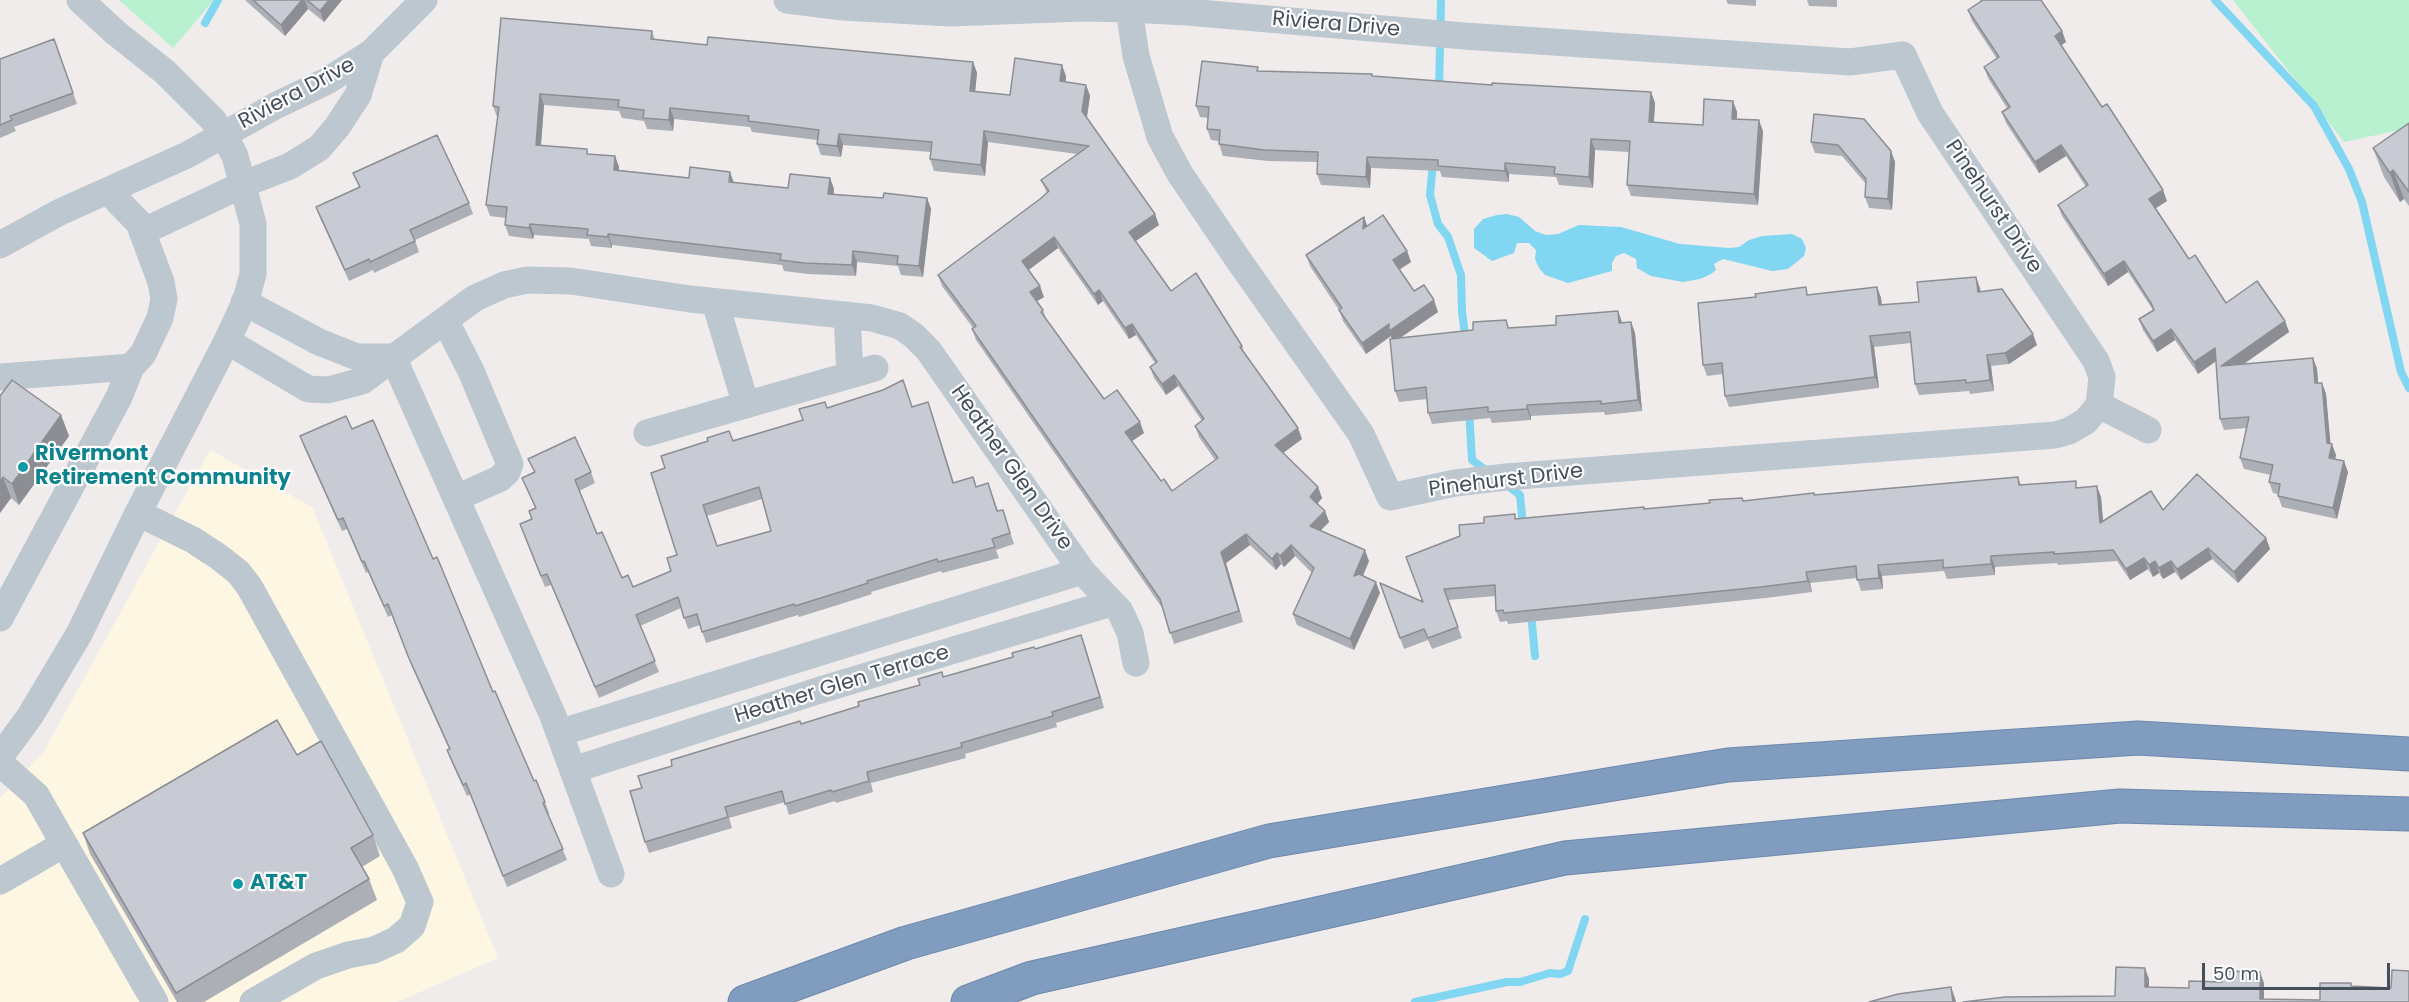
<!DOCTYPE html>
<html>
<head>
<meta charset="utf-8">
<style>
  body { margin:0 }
  #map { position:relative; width:2409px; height:1002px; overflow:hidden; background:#f0ecec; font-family:Poppins,sans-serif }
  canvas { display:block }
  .scale { position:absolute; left:2202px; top:963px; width:188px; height:27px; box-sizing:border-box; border:3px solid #444f5b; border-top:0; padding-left:8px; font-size:18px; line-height:21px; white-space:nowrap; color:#444f5b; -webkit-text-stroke:4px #fff; paint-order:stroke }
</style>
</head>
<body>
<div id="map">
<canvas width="2409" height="1002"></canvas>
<div class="scale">50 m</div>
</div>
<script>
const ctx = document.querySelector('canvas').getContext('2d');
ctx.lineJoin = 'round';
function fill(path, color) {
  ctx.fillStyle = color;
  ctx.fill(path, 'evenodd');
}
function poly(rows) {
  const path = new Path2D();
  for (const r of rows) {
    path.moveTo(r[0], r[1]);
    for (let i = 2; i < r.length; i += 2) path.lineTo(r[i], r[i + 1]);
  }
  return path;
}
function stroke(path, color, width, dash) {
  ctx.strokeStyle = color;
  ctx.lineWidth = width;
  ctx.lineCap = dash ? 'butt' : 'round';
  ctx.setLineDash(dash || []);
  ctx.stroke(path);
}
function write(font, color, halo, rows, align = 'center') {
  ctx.font = font + ' Poppins,sans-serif';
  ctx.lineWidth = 4.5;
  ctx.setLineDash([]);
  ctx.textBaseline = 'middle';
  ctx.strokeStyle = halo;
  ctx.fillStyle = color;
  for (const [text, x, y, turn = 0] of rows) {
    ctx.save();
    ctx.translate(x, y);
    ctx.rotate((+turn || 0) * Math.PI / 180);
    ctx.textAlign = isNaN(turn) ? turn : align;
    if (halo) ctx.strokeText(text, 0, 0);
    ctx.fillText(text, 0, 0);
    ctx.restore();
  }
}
fill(poly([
  [210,450,312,507,498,958,397,1002,0,1002,0,798,43,753]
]), '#fdf6e3');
fill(poly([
  [119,0,214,0,173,48],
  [2233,0,2409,0,2409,128,2344,142]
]), '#b7f1cf');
fill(poly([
  [1507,214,1519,217,1535,231,1546,235,1558,234,1579,225,1621,227,1680,244,1729,248,1739,247,1749,240,1762,236,1792,234,1802,239,1806,248,1804,256,1788,269,1772,271,1723,259,1714,264,1716,270,1711,274,1700,279,1683,282,1651,276,1637,268,1636,259,1624,253,1616,256,1612,263,1612,271,1568,283,1545,275,1539,268,1535,259,1536,250,1529,243,1517,243,1514,253,1492,261,1474,248,1474,229,1483,219,1497,215]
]), '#81d6f1');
stroke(poly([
  [2215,0,2314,106,2349,169,2362,202,2401,372,2409,388],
  [205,23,218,0],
  [1439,91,1441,0],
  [1433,163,1430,195,1438,224,1448,237,1461,275,1462,312,1466,341],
  [1469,410,1472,460,1487,471],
  [1507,485,1520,495,1523,526],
  [1531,613,1535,656],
  [1415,1002,1507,982,1520,982,1550,973,1560,974,1568,971,1585,919]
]), '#81d6f1', 8);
const highway = poly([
  [745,1002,906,943,1269,841,1728,765,2138,738,2409,754],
  [968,1002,1032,978,1565,858,2120,806,2409,814]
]);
stroke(highway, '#6c88ab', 35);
stroke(poly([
  [787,0,843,7,950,13,1083,8,1129,9,1187,12,1464,36,1850,62,1903,55,1930,113,2096,361,2102,377,2099,405,2086,421,2069,431,2055,435,1506,477,1455,483,1390,497,1361,434,1237,258,1180,174,1160,137,1136,56,1129,9],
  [142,232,244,184,290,166,319,148,337,127,358,95,371,53],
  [0,245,60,212,187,155,277,105,327,81,371,53,424,0],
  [244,302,319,342,357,357,393,357],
  [715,302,746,405],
  [847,315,850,375],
  [445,320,471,371,510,464,507,472,499,479,456,498],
  [227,341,308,389,328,390,362,381,475,298,504,285,527,280,571,281,690,299,872,318,900,326,913,335,929,351,1082,571,1120,611,1130,633,1136,663],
  [393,357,553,716,611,874],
  [0,377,131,367],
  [2099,405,2148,430],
  [647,433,875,368],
  [138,513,193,540,219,557,238,572,249,586,405,868,420,902,412,926,396,940,374,950,348,955,316,966,253,1002],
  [0,618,119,397,131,367,143,354,160,318,164,299,161,282,139,223,108,191],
  [559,733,1082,571],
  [0,757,30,716,79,634,138,513,227,341,246,300,253,274,253,224,235,156,223,134,213,120,165,72,116,33,80,0],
  [0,763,36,795,155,1002],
  [573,770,817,691,1111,603],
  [0,881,64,844]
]), '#bcc7d0', 27);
stroke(highway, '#809dbf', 33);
fill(poly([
  [245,0,342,0,324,22,308,9,285,36],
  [1726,0,1756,0,1756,6,1728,4],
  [1807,0,1837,0,1837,7,1809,6],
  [1980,0,2041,0,2062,31,2066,42,2061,45,2102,107,2167,201,2156,208,2189,259,2226,303,2285,321,2289,332,2244,364,2313,358,2317,369,2318,383,2322,383,2326,394,2330,444,2336,455,2335,459,2348,472,2337,519,2282,507,2278,496,2278,494,2273,493,2269,482,2271,475,2244,469,2240,458,2246,428,2224,430,2220,419,2216,361,2198,374,2175,340,2157,352,2143,330,2139,319,2153,310,2128,272,2108,286,2062,216,2058,205,2086,187,2066,156,2039,173,2006,123,2002,112,2007,108,1988,78,1984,67,1997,59,1972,21,1968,10,1981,2],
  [652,31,655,40,707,45,973,62,977,73,975,92,1010,95,1066,76,1066,82,1086,85,1090,96,1087,117,1159,225,1135,241,1171,291,1242,346,1244,352,1302,439,1283,453,1318,487,1322,498,1317,504,1325,511,1329,522,1320,531,1369,561,1363,576,1380,593,1354,650,1297,625,1293,614,1312,573,1295,556,1284,567,1281,564,1276,570,1250,545,1226,563,1243,622,1174,644,1163,609,976,340,972,329,973,328,942,286,938,275,1040,199,1047,193,1041,180,1077,154,988,142,985,176,934,171,930,159,931,152,843,145,841,157,821,155,817,144,817,140,752,132,750,127,674,119,673,131,647,129,644,121,622,118,619,111,544,105,541,145,589,154,615,156,619,167,618,170,788,188,830,178,834,189,834,194,883,198,927,198,931,209,923,277,901,275,898,266,857,262,856,276,808,274,784,271,782,265,612,245,612,248,591,246,589,239,534,235,533,239,509,236,505,225,506,218,490,216,486,205,498,118,497,117,493,106],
  [1058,248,1098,305,1103,301,1129,339,1136,335,1155,363,1150,367,1154,378,1166,395,1178,386,1202,421,1195,426,1199,437,1215,460,1172,491,1161,481,1132,441,1144,433,1104,399,1047,321,1043,310,1037,301,1044,297,1028,270],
  [54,39,77,104,14,127,16,131,0,138,0,59],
  [1259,71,1373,76,1492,85,1651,92,1655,103,1654,123,1703,125,1733,101,1737,112,1737,119,1763,131,1758,205,1631,196,1627,185,1629,152,1595,150,1593,188,1559,185,1556,177,1509,174,1509,182,1442,177,1440,171,1371,168,1370,188,1321,185,1317,174,1317,162,1268,161,1223,156,1219,144,1219,141,1211,140,1207,129,1208,118,1200,117,1196,106],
  [2409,123,2409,206,2404,199,2400,202,2384,177,2373,148],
  [1811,142,1891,151,1895,162,1892,210,1869,208,1865,197,1866,184,1842,156,1815,153],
  [353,173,469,203,473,214,415,240,419,252,374,273,373,270,349,281,320,218,316,207,359,187],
  [1364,217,1367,226,1407,251,1411,262,1399,270,1414,291,1438,312,1400,338,1509,328,1631,322,1635,333,1642,411,1605,415,1604,412,1531,416,1531,420,1492,423,1490,418,1432,424,1428,413,1427,399,1399,402,1395,391,1391,336,1366,354,1343,321,1339,310,1310,266,1306,255],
  [1976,277,1980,292,2037,345,2009,364,1991,366,1994,391,1970,394,1969,391,1919,395,1915,384,1911,343,1874,347,1879,388,1729,407,1725,396,1723,374,1707,376,1703,365,1809,295,1877,287,1881,298,1882,305,1919,302],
  [0,396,61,415,69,436,19,505,11,498,0,513],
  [912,407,932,413,954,483,977,487,992,494,998,511,1003,510,1014,544,996,550,999,558,942,573,941,571,871,592,872,594,844,603,799,617,798,615,706,643,700,625,688,629,681,608,640,626,659,672,599,698,551,585,545,587,524,535,535,508,522,478,534,472,528,459,591,472,595,483,579,491,597,534,622,578,633,587,671,571,677,555,665,468,733,440,803,420,827,408],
  [762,499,771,531,717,546,707,516],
  [352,429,433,559,534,781,545,802,549,813,548,814,567,860,507,887,471,794,467,796,451,761,447,750,449,749,412,667,392,615,388,617,368,572,366,573,347,529,342,531,304,447,300,436],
  [2018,477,2021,485,2078,487,2101,497,2103,521,2163,510,2266,538,2270,549,2238,583,2212,559,2181,580,2175,572,2163,579,2159,573,2153,577,2148,569,2130,580,2117,561,2058,565,2057,563,1995,567,1995,575,1947,579,1944,571,1882,576,1883,589,1861,591,1857,578,1810,583,1812,592,1766,598,1508,624,1507,621,1500,622,1496,611,1495,596,1448,600,1462,638,1432,649,1428,640,1404,649,1380,583,1423,602,1460,536,1484,523,1516,519,1645,509,1710,503,1742,498,1744,501],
  [1081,635,1104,708,1056,723,1057,727,965,754,966,758,871,783,873,792,836,803,835,801,789,815,785,802,729,818,732,828,649,853,645,842,642,788,672,766,859,706,943,677,1013,657,1035,649],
  [297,755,373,835,380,856,362,867,369,879,377,900,204,1002,177,1002,90,854,83,833]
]), '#acafb5');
fill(poly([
  [302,0,305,0,308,9,285,36,281,25],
  [329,0,342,0,324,22,320,11],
  [2062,31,2066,42,2059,47,2055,36],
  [973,62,977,73,974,102,970,91],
  [1062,65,1066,76,1064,92,1060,81],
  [1086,85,1090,96,1086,122,1082,111],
  [1651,92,1655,103,1653,133,1649,122],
  [540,94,544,105,540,156,536,145],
  [1733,101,1737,112,1736,130,1732,119],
  [670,108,674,119,673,131,669,120],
  [1759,120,1763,131,1758,205,1754,194],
  [984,131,988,142,985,176,981,165],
  [839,134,843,145,841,157,837,146],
  [1591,139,1595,150,1593,188,1589,177],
  [2061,145,2066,156,2039,173,2035,162],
  [1891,151,1895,162,1892,210,1888,199],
  [615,156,619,167,618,181,614,170],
  [1367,157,1371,168,1370,188,1366,177],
  [1505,163,1509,174,1509,182,1505,171],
  [2393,170,2404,199,2400,202,2390,173],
  [730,172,734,183,729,182],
  [830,178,834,189,832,205,828,194],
  [2163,190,2167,201,2153,210,2149,199],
  [927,198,931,209,923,277,919,266],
  [1155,214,1159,225,1133,243,1129,232],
  [1364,217,1368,228,1363,229],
  [530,224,534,235,533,239,529,228],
  [608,234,612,245,612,248,608,237],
  [1054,237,1058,248,1026,272,1022,261],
  [853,251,857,262,856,276,852,265],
  [1407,251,1411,262,1397,271,1393,260],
  [2124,261,2128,272,2108,286,2104,274],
  [1976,277,1980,288,1982,303,1978,292],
  [1040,286,1044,297,1034,303,1030,292],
  [1877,287,1881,298,1883,316,1879,305],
  [1099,290,1103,301,1098,305,1094,294],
  [1434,300,1438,312,1394,342,1391,336,1366,354,1362,343,1389,324],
  [1618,311,1622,322,1619,323],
  [2285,321,2289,332,2225,377,2221,366],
  [1631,322,1635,333,1642,411,1638,400],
  [1132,324,1136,335,1129,339,1125,328],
  [2171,329,2175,340,2157,352,2153,341],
  [2033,334,2037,345,2009,364,2005,353],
  [1870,336,1874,347,1879,388,1875,377],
  [2215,348,2219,359,2198,374,2194,362],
  [1987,355,1991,366,1994,391,1990,380],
  [2313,358,2317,369,2319,394,2315,383],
  [1174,375,1178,386,1166,395,1162,384],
  [2322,383,2326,394,2331,449,2332,444,2336,455,2333,469,2329,458],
  [1527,405,1531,416,1531,420,1527,409],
  [61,415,69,436,19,505,12,484],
  [1140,422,1144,433,1129,443,1125,432],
  [1298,428,1302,439,1279,456,1275,445],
  [2344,461,2348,472,2337,519,2333,508],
  [3,477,11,498,0,513,0,482],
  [2097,486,2101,497,2104,534,2100,523],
  [1318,487,1322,498,1314,508,1310,497],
  [1325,511,1329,522,1314,537,1310,526],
  [1246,534,1250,545,1226,563,1243,622,1221,552],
  [2266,538,2270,549,2238,583,2234,572],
  [1291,545,1295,556,1284,567,1280,556],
  [2208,548,2212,559,2181,580,2177,569],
  [1365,550,1369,561,1358,587,1354,576],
  [1277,553,1281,564,1276,570,1272,559],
  [1991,556,1995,567,1995,575,1991,564],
  [2144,558,2148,569,2130,580,2126,569],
  [2155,561,2159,573,2153,577,2149,565],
  [2171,561,2175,572,2163,579,2159,568],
  [1878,565,1882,576,1883,589,1879,578],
  [1806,572,1810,583,1812,592,1808,581],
  [1376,582,1380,593,1354,650,1350,639],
  [1081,635,1085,646,1104,708,1100,697],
  [2145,968,2149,979,2149,998,2145,987],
  [2260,972,2264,983,2264,1002,2260,999],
  [1951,987,1955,998,1956,1002,1953,1002]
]), '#8c8e94');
const building = poly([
  [253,0,302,0,281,25,253,0],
  [307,0,329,0,320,11,307,0],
  [1983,0,2041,0,2062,31,2055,36,2102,107,2107,104,2163,190,2149,199,2189,259,2195,255,2226,303,2257,281,2285,321,2221,366,2313,358,2315,383,2322,383,2327,443,2332,444,2329,458,2344,461,2333,508,2278,496,2280,484,2269,482,2273,465,2240,458,2249,417,2220,419,2215,348,2194,362,2171,329,2153,341,2139,319,2154,310,2151,303,2124,261,2104,274,2058,205,2088,185,2061,145,2035,162,2002,112,2010,107,1984,67,1999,57,1968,10,1983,0],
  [501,18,652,31,651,39,707,45,708,37,973,62,970,91,1010,95,1015,58,1062,65,1060,81,1086,85,1082,111,1155,214,1129,232,1171,291,1196,273,1242,346,1240,347,1298,428,1275,445,1318,487,1310,497,1325,511,1310,526,1365,550,1354,576,1359,574,1376,582,1350,639,1293,614,1314,568,1291,545,1280,556,1277,553,1272,559,1246,534,1221,552,1239,611,1170,633,1160,599,972,329,976,326,938,275,1040,199,1049,191,1041,180,1089,146,984,131,981,165,930,159,932,142,839,134,837,146,817,144,819,130,748,121,749,116,670,108,669,120,643,118,644,110,618,107,619,100,540,94,536,145,587,149,587,154,615,156,614,170,689,178,690,167,730,172,729,182,788,188,790,174,830,178,828,194,883,198,884,193,927,198,919,266,897,264,898,256,853,251,852,265,804,263,780,260,781,254,608,234,608,237,587,235,588,229,530,224,529,228,505,225,507,207,486,205,499,107,493,106,501,18],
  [1054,237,1094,294,1099,290,1125,328,1132,324,1157,362,1150,367,1162,384,1174,375,1204,419,1195,426,1218,458,1172,491,1164,479,1161,481,1125,432,1140,422,1117,390,1104,399,1041,312,1043,310,1030,292,1040,286,1022,261,1054,237],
  [54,39,73,93,10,116,12,120,0,125,0,59,54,39],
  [1202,61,1258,67,1257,71,1372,74,1372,76,1492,85,1492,83,1651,92,1649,122,1703,125,1704,99,1733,101,1732,119,1759,120,1754,194,1627,185,1630,141,1591,139,1589,177,1554,174,1555,167,1505,163,1505,171,1438,166,1438,160,1367,157,1366,177,1317,174,1318,152,1264,150,1219,144,1220,130,1207,129,1209,107,1196,106,1202,61],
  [1814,114,1864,119,1891,151,1888,199,1865,197,1866,179,1838,145,1811,142,1814,114],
  [2409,123,2409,192,2393,170,2390,173,2373,148,2409,123],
  [437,135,469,203,410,230,415,241,370,262,369,259,345,270,316,207,360,187,353,173,437,135],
  [1383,215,1407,251,1393,260,1414,291,1424,285,1434,300,1389,331,1389,324,1362,343,1339,310,1342,308,1306,255,1364,217,1363,229,1383,215],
  [1976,277,1978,292,2002,289,2033,334,2005,353,1987,355,1990,380,1966,383,1966,380,1915,384,1910,332,1870,336,1875,377,1725,396,1722,363,1703,365,1698,303,1756,297,1755,294,1806,287,1807,295,1877,287,1879,305,1919,302,1917,282,1976,277],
  [1618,311,1619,323,1631,322,1638,400,1601,404,1601,401,1527,405,1527,409,1488,412,1488,407,1428,413,1426,387,1395,391,1390,339,1473,330,1473,322,1506,320,1508,328,1556,325,1556,316,1618,311],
  [12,380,61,415,12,484,3,477,0,482,0,396,12,380],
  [903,380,912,407,928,402,953,483,973,477,976,487,988,483,997,511,1003,510,1010,533,992,539,995,547,938,562,937,559,867,581,868,583,840,592,795,606,794,604,702,632,697,614,684,618,678,597,636,615,655,661,595,687,547,574,541,576,520,524,532,519,529,511,536,508,522,478,535,472,528,459,575,437,591,472,575,480,597,534,602,532,622,578,628,575,633,587,671,571,667,558,677,555,651,473,665,468,661,456,708,441,707,438,729,431,733,441,803,420,799,409,825,402,827,408,883,390,903,380],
  [759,487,771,531,717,546,703,505,759,487],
  [346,416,352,429,373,420,433,559,437,557,493,692,495,691,534,781,536,780,545,802,543,803,563,849,503,876,466,783,463,785,447,750,450,749,408,656,388,604,384,606,364,561,362,562,343,518,338,520,300,436,346,416],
  [2197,474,2266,538,2234,572,2208,548,2177,569,2171,561,2159,568,2155,561,2149,565,2144,558,2126,569,2113,550,2054,554,2054,552,1991,556,1991,564,1943,568,1943,560,1878,565,1879,578,1857,580,1856,566,1806,572,1808,581,1761,587,1504,613,1503,610,1496,611,1495,585,1444,589,1458,627,1428,638,1424,629,1400,638,1380,583,1423,602,1406,557,1460,536,1459,525,1484,523,1484,517,1515,514,1515,519,1644,507,1644,509,1710,503,1709,500,1742,498,1743,501,1814,493,1814,495,2018,477,2019,485,2076,481,2076,488,2097,486,2100,523,2151,491,2163,510,2197,474],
  [1081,635,1100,697,1052,712,1053,716,961,743,962,747,867,772,869,781,832,792,831,790,785,804,782,791,725,807,728,817,645,842,630,791,642,788,638,776,672,766,671,760,800,721,801,724,859,706,858,702,920,685,918,679,942,672,943,677,1013,657,1012,653,1034,647,1035,649,1081,635],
  [277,720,297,755,321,741,373,835,351,848,369,879,176,993,83,833,277,720],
  [2116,967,2145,968,2145,987,2189,988,2189,981,2222,982,2223,971,2260,972,2260,999,2320,1000,2320,983,2351,983,2351,986,2391,988,2392,970,2409,971,2409,1002,1963,1002,2005,997,2115,996,2116,967],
  [1951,987,1953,1002,1869,1002,1898,994,1951,987]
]);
fill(building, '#c8cbd3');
stroke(building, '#8c8e94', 1.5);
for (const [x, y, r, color] of [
  [23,467,6,"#0f9aa8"],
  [238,884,6,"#0f9aa8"]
]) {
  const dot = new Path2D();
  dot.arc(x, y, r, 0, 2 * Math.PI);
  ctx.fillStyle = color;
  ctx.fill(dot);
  stroke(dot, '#fff', 2);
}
write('21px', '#444f5b', '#fff', [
  ["Riviera Drive",1336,25,5],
  ["Riviera Drive",297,94,-28],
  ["Pinehurst Drive",1993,207,56],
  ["Heather Glen Drive",1011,468,55],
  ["Pinehurst Drive",1506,481,-7],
  ["Heather Glen Terrace",842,685,-17]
]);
write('bold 21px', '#0d838f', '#fff', [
  ["Rivermont",35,455],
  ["Retirement Community",35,479],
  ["AT&T",250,884]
], 'left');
</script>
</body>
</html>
